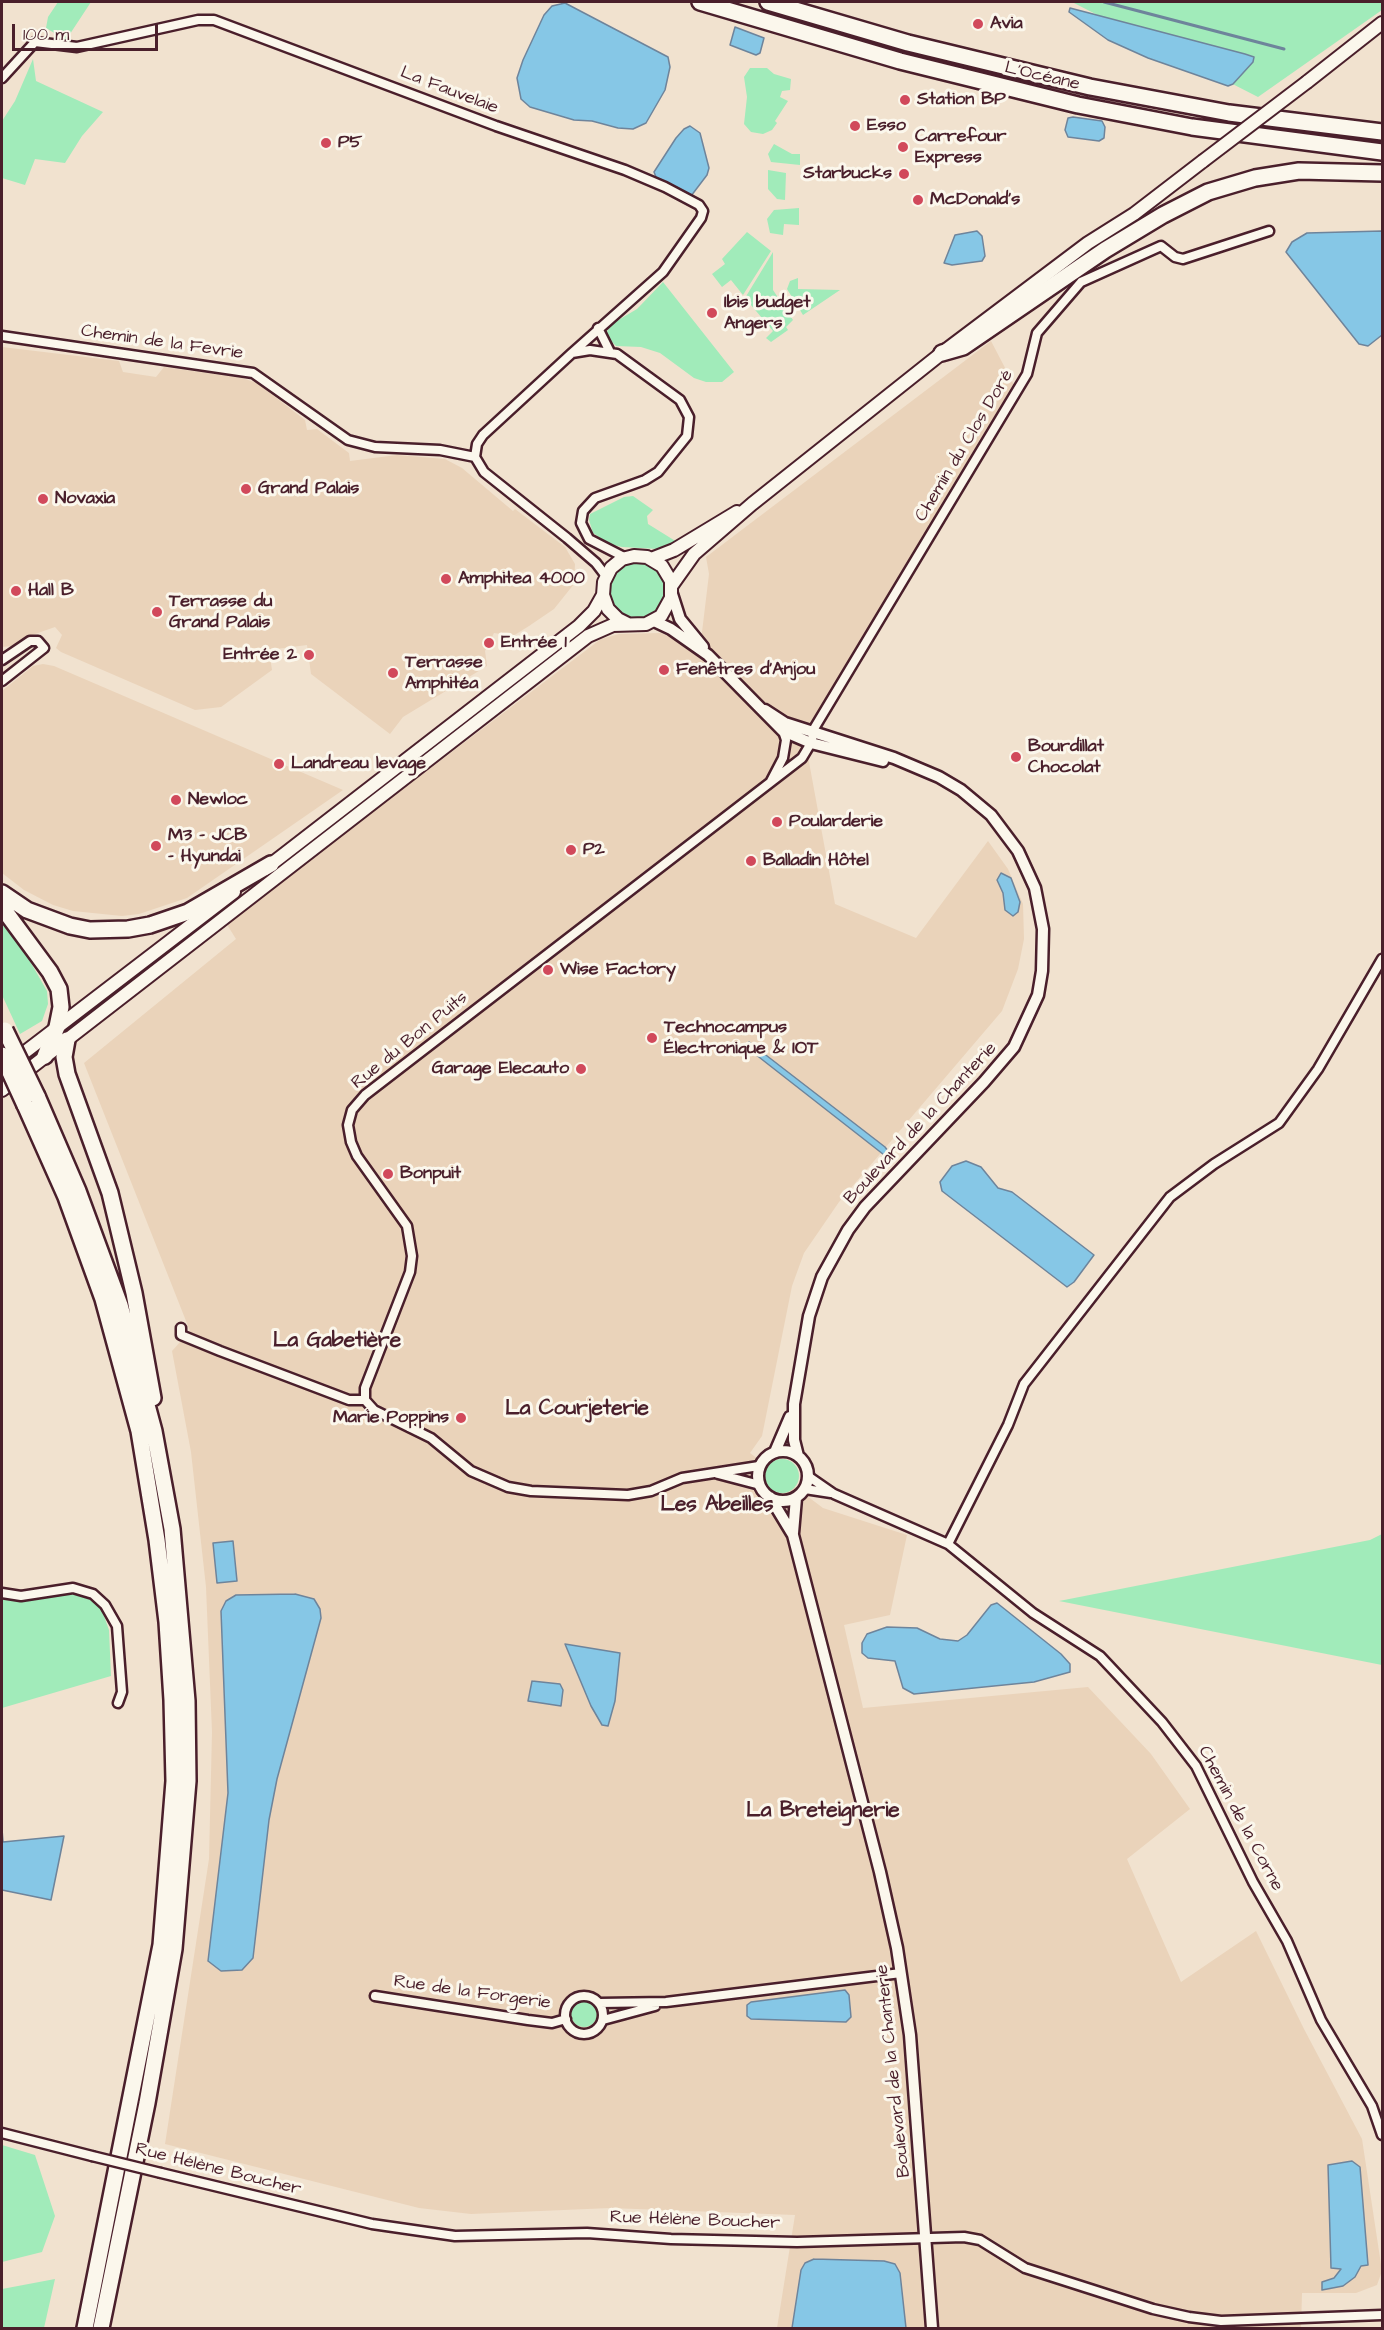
<!DOCTYPE html>
<html>
<head>
<meta charset="utf-8">
<style>
  body { margin:0 }
  #map { position:relative; width:1384px; height:2330px; overflow:hidden; background:#f1e2cf; font-family:"Architects Daughter",sans-serif }
  canvas { display:block }
  .frame { position:absolute; inset:0; border:3px solid #4a1f2b; pointer-events:none }
  .scale { position:absolute; left:12px; top:24px; width:146px; height:27px; box-sizing:border-box; border:3px solid #4a1f2b; border-top:0; padding-left:8px; font-size:18px; line-height:21px; white-space:nowrap; color:#4a1f2b; -webkit-text-stroke:4px #fbf7ec; paint-order:stroke }
</style>
</head>
<body>
<div id="map">
<canvas width="1384" height="2330"></canvas>
<div class="frame"></div>
<div class="scale">100 m</div>
</div>
<script>
const ctx = document.querySelector('canvas').getContext('2d');
ctx.lineJoin = 'round';
function fill(path, color) {
  ctx.fillStyle = color;
  ctx.fill(path, 'evenodd');
}
function poly(rows) {
  const path = new Path2D();
  for (const r of rows) {
    if (r.length === 3) {
      path.moveTo(r[0] + r[2], r[1]);
      path.arc(r[0], r[1], r[2], 0, 2 * Math.PI);
      continue;
    }
    path.moveTo(r[0], r[1]);
    for (let i = 2; i < r.length; i += 2) path.lineTo(r[i], r[i + 1]);
  }
  return path;
}
function stroke(path, color, width, dash) {
  ctx.strokeStyle = color;
  ctx.lineWidth = width;
  ctx.lineCap = dash ? 'butt' : 'round';
  ctx.setLineDash(dash || []);
  ctx.stroke(path);
}
function write(font, color, halo, rows, align = 'center') {
  ctx.font = font + ' "Architects Daughter",sans-serif';
  ctx.lineWidth = 6;
  ctx.setLineDash([]);
  ctx.textBaseline = 'middle';
  ctx.strokeStyle = halo;
  ctx.fillStyle = color;
  for (const [text, x, y, turn = 0] of rows) {
    ctx.save();
    ctx.translate(x, y);
    ctx.rotate((+turn || 0) * Math.PI / 180);
    ctx.textAlign = isNaN(turn) ? turn : align;
    if (halo) ctx.strokeText(text, 0, 0);
    ctx.fillText(text, 0, 0);
    ctx.restore();
  }
}
fill(poly([
  [991,341,1014,385,966,482,824,701,805,740,835,904,916,938,988,841,1008,869,1023,904,1024,939,1018,969,1002,1011,839,1202,804,1253,792,1286,762,1436,750,1453,823,1508,907,1535,890,1615,844,1625,863,1708,1088,1687,1151,1754,1190,1809,1127,1859,1181,1982,1256,1931,1304,2029,1362,2139,1382,2271,1377,2285,1356,2293,1302,2293,1301,2328,777,2328,795,2215,610,2208,471,2214,419,2208,165,2144,209,1859,212,1732,206,1587,191,1452,172,1351,190,1331,84,1063,236,939,226,923,601,639,619,634,661,633,680,642,699,657,709,574,706,557],
  [2,347,119,361,123,372,156,377,164,367,242,378,257,383,305,420,307,430,317,429,349,453,350,461,397,455,445,459,462,468,513,511,515,509,565,547,575,564,574,584,554,609,529,626,513,636,494,633,485,651,487,666,403,717,390,734,311,674,307,645,269,650,272,670,221,707,195,710,61,652,56,648,62,635,55,627,21,639,12,646,2,647],
  [43,664,54,666,343,790,187,898,139,914,122,916,73,911,53,905,24,890,2,873,2,691,33,666]
]), '#ead3ba');
fill(poly([
  [58,2,91,2,66,40,46,28,48,17],
  [1072,2,1382,2,1382,10,1258,97],
  [33,59,36,81,103,112,82,136,65,163,35,159,25,185,2,178,2,121,15,101],
  [750,68,767,68,774,74,791,79,790,90,782,91,780,97,788,101,775,121,777,123,772,130,763,134,751,132,744,124,747,97,744,77],
  [774,144,792,154,800,154,800,165,771,162,768,154],
  [768,170,786,173,785,200,777,199,768,189],
  [799,208,799,225,784,224,783,235,770,233,767,219,774,210],
  [747,232,771,251,743,295,731,280,722,287,712,274,725,264,722,259],
  [773,252,773,290,793,320,786,327,788,330,771,342,766,338,773,331,745,298],
  [798,278,798,289,840,290,803,315,787,289,790,281],
  [663,282,734,372,722,382,706,382,694,378,660,353,641,347,616,346,608,338,607,332,610,325,637,309],
  [633,496,653,510,647,516,648,524,677,542,658,549,622,547,609,544,593,533,589,520,590,514,624,497],
  [637,590,29],
  [2,922,27,956,47,991,48,1004,42,1021,20,1034,2,995],
  [782,1476,17],
  [1382,1534,1382,1665,1059,1601,1370,1540],
  [68,1592,90,1599,100,1605,109,1630,111,1676,2,1708,2,1597,11,1601],
  [584,2014,13],
  [2,2145,35,2155,55,2216,42,2252,2,2262],
  [55,2279,44,2328,2,2328,2,2289]
]), '#a1ebba');
const water = poly([
  [565,3,668,57,670,67,665,90,646,123,633,129,618,128,592,121,574,120,530,107,521,99,517,78,523,60,544,15,552,6,565,3],
  [1070,8,1245,54,1254,57,1253,62,1233,84,1228,86,1148,58,1108,40,1069,12,1070,8],
  [735,27,764,38,760,53,756,55,730,45,735,27],
  [1073,117,1102,121,1105,127,1104,138,1099,141,1068,137,1065,130,1068,118,1073,117],
  [690,126,700,133,709,168,707,175,691,196,656,177,654,172,676,138,684,129,690,126],
  [977,231,982,236,985,256,982,261,952,265,944,263,955,235,977,231],
  [1382,231,1382,335,1368,346,1359,344,1286,252,1292,242,1307,233,1382,231],
  [1001,873,1011,878,1020,902,1018,912,1013,916,1005,910,1003,893,997,880,1001,873],
  [749,1042,885,1147,891,1155,888,1158,755,1054,740,1048,749,1042],
  [966,1161,981,1167,998,1188,1012,1192,1094,1255,1074,1282,1067,1287,942,1191,940,1182,952,1166,966,1161],
  [233,1541,237,1581,217,1583,213,1543,233,1541],
  [295,1594,314,1599,320,1609,321,1618,277,1779,269,1820,253,1958,242,1970,221,1971,208,1961,228,1793,221,1611,226,1601,236,1595,295,1594],
  [997,1603,1061,1654,1070,1664,1070,1672,1034,1682,914,1694,903,1688,895,1661,868,1658,862,1653,862,1643,867,1634,887,1627,917,1628,940,1639,958,1641,967,1635,991,1605,997,1603],
  [565,1644,620,1653,615,1701,608,1726,602,1725,591,1706,565,1644],
  [532,1681,560,1684,563,1690,561,1706,528,1701,532,1681],
  [2,1829,3,1842,64,1836,51,1900,2,1890,2,1829],
  [845,1990,849,1995,851,2017,846,2022,751,2019,747,2016,747,2005,751,2002,845,1990],
  [1352,2161,1360,2167,1368,2265,1361,2266,1355,2277,1343,2286,1322,2290,1322,2282,1334,2278,1341,2269,1331,2268,1328,2165,1352,2161],
  [814,2259,884,2261,895,2264,900,2273,906,2328,792,2328,801,2270,805,2263,814,2259]
]);
fill(water, '#86c7e6');
stroke(water, '#6e849b', 1.5);
stroke(poly([
  [1104,2,1284,49]
]), '#6e849b', 3);
const minor = poly([
  [2,78,35,42,77,47,198,20,214,20,496,126,625,170,665,187,699,205,703,211,701,218,663,272,572,353],
  [598,328,610,352],
  [2,336,253,373,348,440,375,447,440,450,475,457],
  [606,576,596,563,567,538,484,472,475,457,477,444,483,435,572,353,590,350,617,354,680,400,689,417,687,436,658,472,645,480,595,498,583,511,581,523,589,539,626,558],
  [2,660,30,641,38,641,44,648,2,681],
  [771,781,783,758,786,740,783,731],
  [181,1328,181,1335,220,1351,349,1400,365,1400],
  [365,1400,365,1388,410,1272,412,1256,407,1226,357,1156,351,1142,348,1125,352,1110,365,1095,802,758,811,743,815,727,1027,374,1037,333,1081,282,1161,246,1175,257,1183,259,1269,231],
  [365,1400,374,1410,431,1438,471,1471,508,1487,531,1491,628,1495,651,1491,682,1478,759,1466],
  [718,1474,760,1485],
  [808,1476,834,1494,948,1544,1033,1613,1100,1656,1162,1722,1196,1766,1253,1882,1287,1941,1321,2020,1372,2106,1382,2135],
  [805,1489,831,1493],
  [948,1544,1008,1425,1024,1384,1170,1197,1214,1164,1279,1123,1318,1069,1382,959],
  [2,1593,21,1596,73,1588,93,1594,105,1605,117,1626,122,1692,118,1703],
  [584,2015,19],
  [375,1996,528,2020,552,2023,566,2019],
  [600,2003,666,2002,901,1973],
  [603,2020,655,2006],
  [2,2133,92,2156],
  [161,2173,372,2224,455,2236,587,2233,671,2239,797,2242,964,2237,980,2240,1025,2268,1153,2309,1189,2317,1221,2321,1382,2315]
]);
const tertiary = poly([
  [672,594,680,619,703,647],
  [654,621,671,629,708,655,783,731,811,743,883,761],
  [765,710,785,723,894,758,939,777,961,790,991,815,1018,851,1035,888,1043,929,1042,971,1038,995,1014,1047,984,1082,865,1207,848,1230,822,1277,809,1316,794,1404,794,1440,798,1456],
  [783,1476,25],
  [775,1452,790,1417],
  [770,1497,793,1535,880,1872,897,1948,910,2035,932,2328],
  [793,1533,796,1498]
]);
const secondary = poly([
  [1307,82,1382,23],
  [651,559,674,550,737,512],
  [672,585,694,554,752,504,942,353,1088,243,1134,214,1203,161],
  [265,869,579,626,594,611,603,595],
  [12,1062,234,892],
  [2,1090,588,636,613,625,646,624,661,616,671,598,671,581,662,566,647,557,634,556,622,559,611,568,604,582,603,595,608,609,618,619,628,624]
]);
const motorway = poly([
  [700,2,900,61,1078,105,1192,127,1382,152],
  [768,2,908,43,1090,87,1229,113,1382,132],
  [942,353,963,347,1105,250,1163,215,1208,192,1255,178,1299,171,1382,173],
  [2,893,27,910,70,926,90,930,128,929,150,925,188,912,271,864],
  [2,907,50,972,59,989,61,1007,57,1027,45,1056],
  [67,1040,64,1057,67,1074,110,1193,134,1293,153,1398],
  [37,1096,78,1191,120,1305,154,1431,172,1529,187,1701,188,1781,174,1949,147,2103,101,2328],
  [25,1105,66,1197,103,1299,139,1431,157,1540,167,1622,172,1700,174,1781,161,1945,85,2328]
]);
stroke(minor, '#4a1f2b', 13);
stroke(tertiary, '#4a1f2b', 15);
stroke(secondary, '#4a1f2b', 16);
stroke(motorway, '#4a1f2b', 20);
stroke(minor, '#fbf7ec', 8);
stroke(tertiary, '#fbf7ec', 10);
stroke(secondary, '#fbf7ec', 12);
stroke(motorway, '#fbf7ec', 15);
const minorBridge = poly([
  [92,2156,161,2173]
]);
const secondaryBridge = poly([
  [1203,161,1307,82]
]);
const motorwayBridge = poly([
  [5,1030,37,1096],
  [2,1055,25,1105]
]);
stroke(minorBridge, '#4a1f2b', 13, []);
stroke(secondaryBridge, '#4a1f2b', 16, []);
stroke(motorwayBridge, '#4a1f2b', 20, []);
stroke(minorBridge, '#fbf7ec', 8);
stroke(secondaryBridge, '#fbf7ec', 12);
stroke(motorwayBridge, '#fbf7ec', 15);
for (const [x, y, r, color] of [
  [978,24,6,"#d1495b"],
  [905,100,6,"#d1495b"],
  [855,126,6,"#d1495b"],
  [326,143,6,"#d1495b"],
  [903,147,6,"#d1495b"],
  [904,174,6,"#d1495b"],
  [918,200,6,"#d1495b"],
  [712,313,6,"#d1495b"],
  [246,489,6,"#d1495b"],
  [43,499,6,"#d1495b"],
  [446,579,6,"#d1495b"],
  [16,591,6,"#d1495b"],
  [157,612,6,"#d1495b"],
  [489,643,6,"#d1495b"],
  [309,655,6,"#d1495b"],
  [664,670,6,"#d1495b"],
  [393,673,6,"#d1495b"],
  [1016,757,6,"#d1495b"],
  [279,764,6,"#d1495b"],
  [176,800,6,"#d1495b"],
  [777,822,6,"#d1495b"],
  [156,846,6,"#d1495b"],
  [571,850,6,"#d1495b"],
  [751,861,6,"#d1495b"],
  [548,970,6,"#d1495b"],
  [652,1038,6,"#d1495b"],
  [581,1069,6,"#d1495b"],
  [388,1174,6,"#d1495b"],
  [461,1418,6,"#d1495b"]
]) {
  const dot = new Path2D();
  dot.arc(x, y, r, 0, 2 * Math.PI);
  ctx.fillStyle = color;
  ctx.fill(dot);
  stroke(dot, '#fbf7ec', 2);
}
write('bold 18px', '#4a1f2b', '#fbf7ec', [
  ["Avia",990,24],
  ["Station BP",917,100],
  ["Esso",867,126],
  ["Carrefour",915,137],
  ["Express",915,158],
  ["P5",338,143],
  ["Starbucks",892,174,"right"],
  ["McDonald's",930,200],
  ["Ibis budget",724,303],
  ["Angers",724,324],
  ["Grand Palais",258,489],
  ["Novaxia",55,499],
  ["Amphitea 4000",458,579],
  ["Hall B",28,591],
  ["Terrasse du",169,602],
  ["Grand Palais",169,623],
  ["Entrée 1",501,643],
  ["Entrée 2",297,655,"right"],
  ["Terrasse",405,663],
  ["Amphitéa",405,684],
  ["Fenêtres d’Anjou",676,670],
  ["Bourdillat",1028,747],
  ["Chocolat",1028,768],
  ["Landreau levage",291,764],
  ["Newloc",188,800],
  ["Poularderie",789,822],
  ["M3 - JCB",168,836],
  ["- Hyundai",168,857],
  ["P2",583,850],
  ["Balladin Hôtel",763,861],
  ["Wise Factory",560,970],
  ["Technocampus",664,1028],
  ["Électronique & IOT",664,1049],
  ["Garage Elecauto",569,1069,"right"],
  ["Bonpuit",400,1174],
  ["Marie Poppins",449,1418,"right"]
], 'left');
write('18px', '#4a1f2b', '#fbf7ec', [
  ["L’Océane",1042,77,13],
  ["La Fauvelaie",449,91,21],
  ["Chemin de la Fevrie",162,343,8],
  ["Chemin du Clos Doré",965,446,-59],
  ["Rue du Bon Puits",410,1041,-39],
  ["Boulevard de la Chanterie",921,1124,-47],
  ["Chemin de la Corne",1240,1819,62],
  ["Rue de la Forgerie",472,1993,8],
  ["Boulevard de la Chanterie",894,2071,-96],
  ["Rue Hélène Boucher",218,2170,14],
  ["Rue Hélène Boucher",695,2221,2]
]);
write('bold 21px', '#4a1f2b', '#fbf7ec', [
  ["La Gabetière",337,1342],
  ["La Courjeterie",577,1410],
  ["Les Abeilles",717,1506],
  ["La Breteignerie",823,1812]
]);
</script>
</body>
</html>
